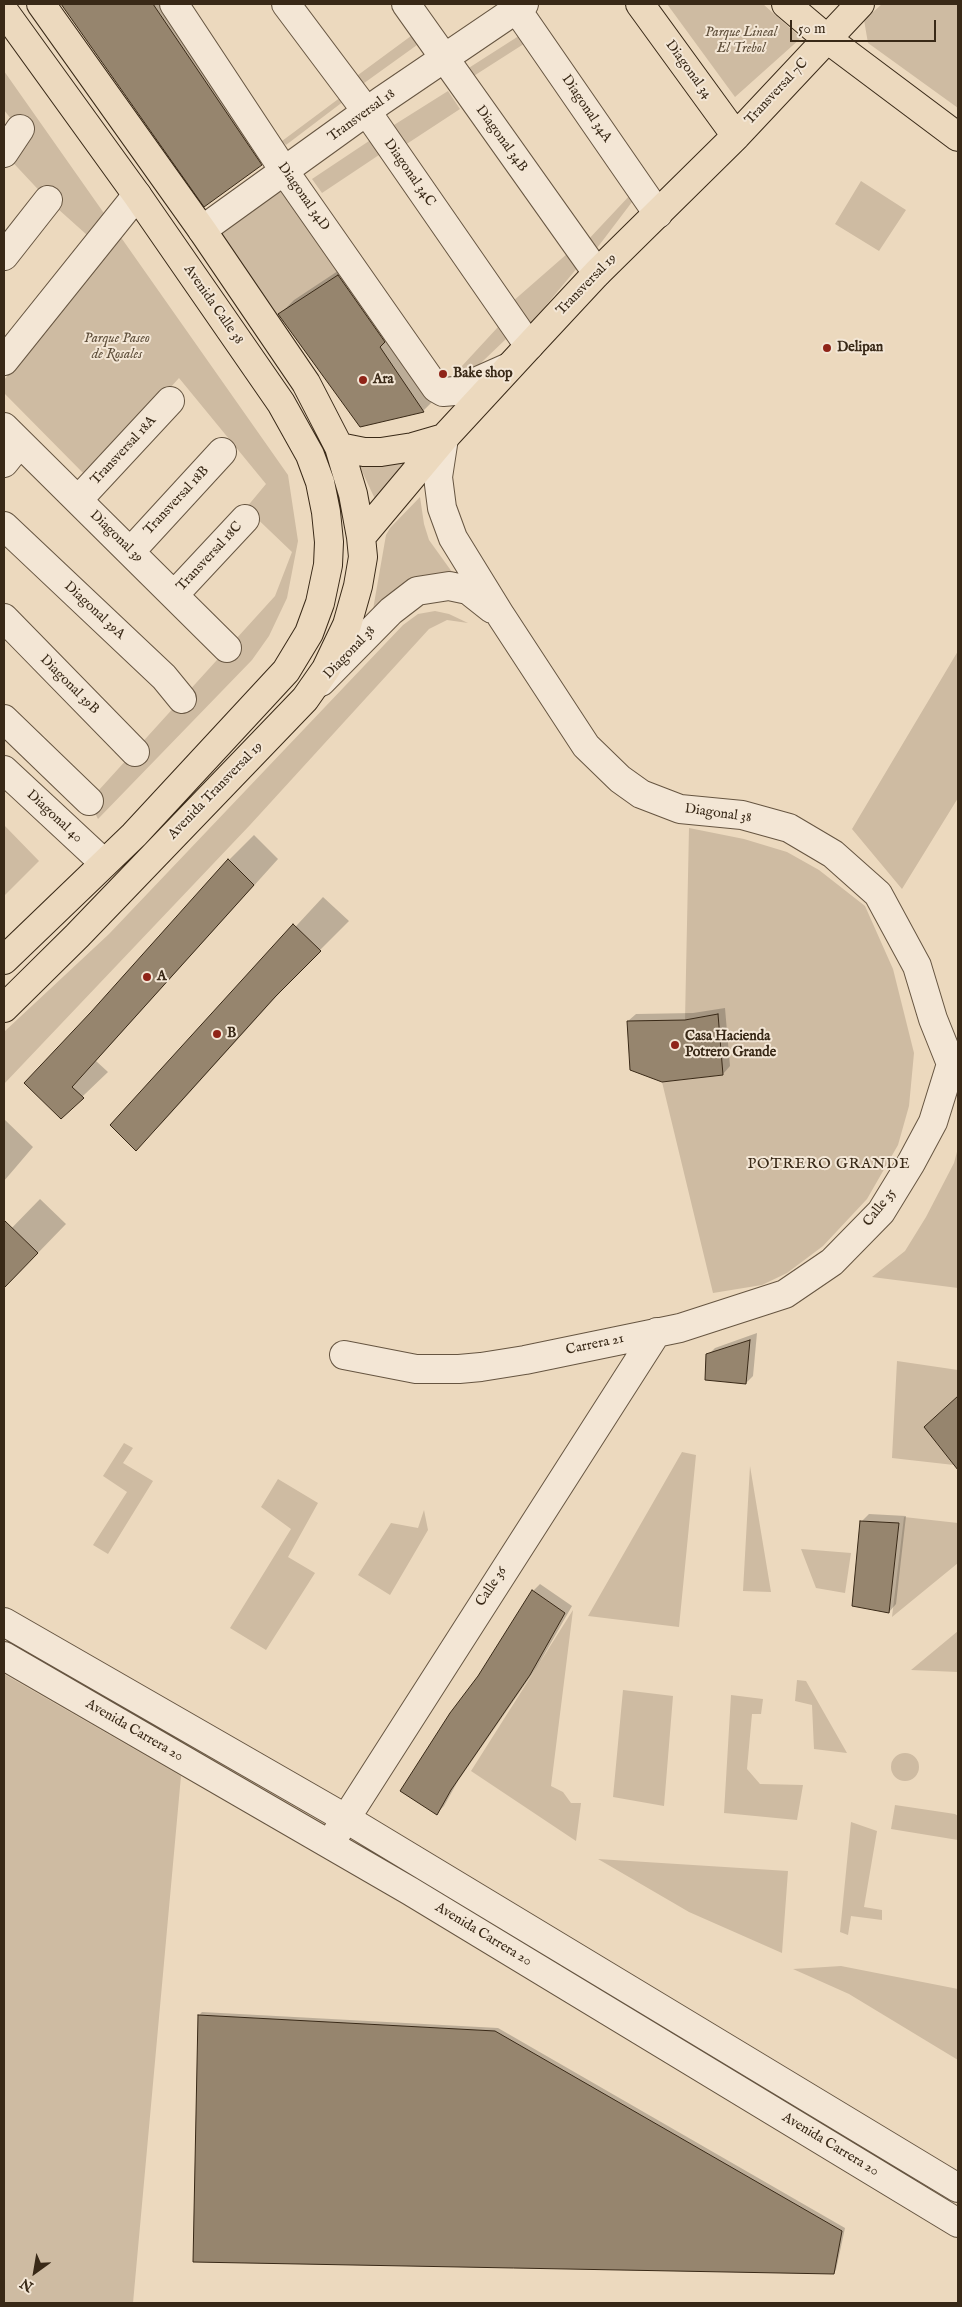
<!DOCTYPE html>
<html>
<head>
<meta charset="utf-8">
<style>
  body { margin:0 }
  #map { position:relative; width:962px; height:2307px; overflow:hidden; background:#ecd9be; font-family:"IM FELL English",serif }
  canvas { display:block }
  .frame { position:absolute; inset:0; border:5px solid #392917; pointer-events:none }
  .north { position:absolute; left:10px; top:2247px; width:50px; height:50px; -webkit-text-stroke:4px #f3e6d5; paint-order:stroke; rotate:212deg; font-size:14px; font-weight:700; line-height:20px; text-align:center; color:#392917 }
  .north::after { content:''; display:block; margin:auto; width:18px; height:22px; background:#392917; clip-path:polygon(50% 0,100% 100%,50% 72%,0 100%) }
  .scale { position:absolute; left:790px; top:20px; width:146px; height:22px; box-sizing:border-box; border:2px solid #392917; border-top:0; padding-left:6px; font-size:15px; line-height:18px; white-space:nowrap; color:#392917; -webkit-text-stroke:4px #f3e6d5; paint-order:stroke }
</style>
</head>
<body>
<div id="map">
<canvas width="962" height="2307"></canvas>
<div class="frame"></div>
<div class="north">N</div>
<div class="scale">50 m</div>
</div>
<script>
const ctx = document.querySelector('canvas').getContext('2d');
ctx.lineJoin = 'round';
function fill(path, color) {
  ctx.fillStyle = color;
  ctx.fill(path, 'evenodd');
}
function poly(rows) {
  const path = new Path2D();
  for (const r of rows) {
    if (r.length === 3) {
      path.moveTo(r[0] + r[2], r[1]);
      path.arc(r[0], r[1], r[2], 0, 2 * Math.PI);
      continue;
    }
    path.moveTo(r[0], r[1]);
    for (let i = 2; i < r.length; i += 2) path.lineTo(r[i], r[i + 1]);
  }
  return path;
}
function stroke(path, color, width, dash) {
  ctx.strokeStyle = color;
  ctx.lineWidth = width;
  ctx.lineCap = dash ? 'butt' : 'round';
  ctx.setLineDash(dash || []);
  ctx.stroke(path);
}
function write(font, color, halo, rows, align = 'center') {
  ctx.font = font + ' "IM FELL English",serif';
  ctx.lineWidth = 4;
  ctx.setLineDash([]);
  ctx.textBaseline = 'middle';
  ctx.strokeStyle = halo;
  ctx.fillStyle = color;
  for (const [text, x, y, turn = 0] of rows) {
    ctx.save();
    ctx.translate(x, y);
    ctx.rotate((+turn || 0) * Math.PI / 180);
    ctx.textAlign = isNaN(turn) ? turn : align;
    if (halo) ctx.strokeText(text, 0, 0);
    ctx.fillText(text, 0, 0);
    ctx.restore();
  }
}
fill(poly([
  [667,4,763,4,801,38,735,97],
  [882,4,958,4,958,108,868,43,864,20],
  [525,32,530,40,469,79,464,71],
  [411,36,417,45,360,86,354,78],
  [4,71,288,475,298,541,287,598,269,636,252,660,98,819,89,801,275,596,292,552,246,508,266,484,179,378,88,478,4,393,4,380,106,252,48,200,4,153,19,129,4,110],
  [448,91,460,109,399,149,386,130],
  [341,97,344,101,286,145,282,141],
  [375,137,385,151,322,193,312,179],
  [861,181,906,210,879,251,835,224],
  [281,188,341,273,278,315,219,233],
  [632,193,635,198,594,252,586,242],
  [568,253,578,267,527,328,512,302],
  [498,327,506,339,462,381,450,379],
  [409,463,375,499,359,465,379,466],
  [420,497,424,524,429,540,452,572,414,578,371,621,386,535,390,528],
  [435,611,449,614,468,623,447,620,429,629,250,825,4,1084,5,1031,109,934,403,625,418,614],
  [958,651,958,798,902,889,852,829],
  [4,825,39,861,4,896],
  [689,828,744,839,787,852,819,870,865,906,893,969,914,1053,909,1106,898,1145,867,1199,823,1246,787,1273,762,1285,713,1293,662,1082,723,1075,718,1015,685,1020],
  [958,1148,958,1288,872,1277,905,1251,926,1217,954,1163],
  [897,1361,958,1370,958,1396,925,1427,954,1465,892,1458],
  [124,1443,133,1448,123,1463,153,1481,108,1554,93,1545,127,1492,103,1476],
  [682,1452,696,1455,679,1627,588,1616],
  [750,1466,771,1592,743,1591],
  [278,1479,318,1503,288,1557,315,1573,266,1650,230,1628,291,1529,261,1507],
  [424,1510,428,1530,390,1595,358,1575,391,1523,418,1528],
  [904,1517,958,1523,958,1563,892,1617],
  [801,1549,851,1553,845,1593,816,1588],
  [573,1610,551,1786,563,1792,571,1803,581,1803,576,1841,471,1771],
  [958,1631,958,1672,911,1670],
  [4,1674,181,1776,133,2303,4,2303],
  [797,1680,806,1681,847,1753,814,1749,812,1705,795,1701],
  [623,1690,673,1696,664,1806,613,1797],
  [731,1695,763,1699,761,1714,752,1714,747,1769,760,1784,803,1785,797,1820,724,1813],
  [905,1767,14],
  [895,1805,955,1814,958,1816,958,1840,891,1829],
  [851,1822,877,1831,864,1907,882,1910,882,1920,851,1916,848,1935,840,1932],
  [598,1859,788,1871,782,1953,689,1912],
  [841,1966,958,1989,958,2060,849,1994,793,1969]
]), '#cebba2');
fill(poly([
  [62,4,170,4,271,154,261,164,82,32],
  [353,261,437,397,423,411,280,314,294,300],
  [254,835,278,859,96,1061,108,1072,61,1117,92,1013,229,860],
  [323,897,349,921,303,967,164,1121,136,1149,112,1125],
  [725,1008,730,1066,723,1074,628,1021,636,1014,693,1013],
  [4,1119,33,1147,4,1181],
  [40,1199,66,1224,4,1288,4,1236],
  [757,1333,753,1376,746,1383,708,1355,715,1348],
  [958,1397,958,1460,954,1464,933,1420],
  [869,1514,906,1516,896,1604,889,1612,861,1522],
  [540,1584,572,1606,537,1667,458,1781,444,1806,437,1813,479,1677,533,1591],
  [202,2012,498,2028,845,2228,836,2270,833,2273,194,2261,199,2015]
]), '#0003');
const building = poly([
  [61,4,153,4,262,165,204,207,61,4],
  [338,275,385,342,380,347,424,412,360,427,278,314,338,275],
  [228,859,254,885,72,1087,84,1098,61,1119,24,1083,91,1012,228,859],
  [293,924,321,951,275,997,136,1151,110,1125,293,924],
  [718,1014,723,1075,662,1082,630,1070,627,1021,685,1020,718,1014],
  [4,1220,38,1253,4,1288,4,1220],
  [750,1340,746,1384,705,1380,706,1354,750,1340],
  [958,1396,958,1470,924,1427,958,1396],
  [860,1521,899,1523,889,1613,852,1606,860,1521],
  [532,1590,565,1613,530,1675,451,1790,437,1815,400,1791,450,1713,478,1676,532,1590],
  [198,2015,495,2031,842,2231,834,2274,193,2262,198,2015]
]);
fill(building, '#96856e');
stroke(building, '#392917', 1);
const minor = poly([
  [174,4,285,172,436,388,443,392,455,391,509,367],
  [286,4,367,112,529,346],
  [406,4,597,273],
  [513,4,658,214],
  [4,153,20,129],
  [202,230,381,101,524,4],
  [4,256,48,200],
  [4,361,137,195],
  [4,427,227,648],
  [444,438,438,477,442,508,453,538,501,616,586,746,620,779,641,794,680,809,742,815,789,828,833,854,878,894,917,966,933,1019,951,1064],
  [4,463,20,443],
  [78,500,170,401],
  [4,526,164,677,182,699],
  [131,551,222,452],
  [174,595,245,519],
  [4,618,135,752],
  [321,682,391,611,417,591,449,586,468,590,492,609],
  [4,719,89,801],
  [4,770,104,863],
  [344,1355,416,1369,459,1369,481,1367,525,1360,680,1328,785,1294,832,1262,881,1212,911,1163,933,1122,951,1064],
  [4,1622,345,1818,958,2188],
  [4,1656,410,1891,958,2223],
  [336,1834,657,1332]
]);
const major = poly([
  [640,4,736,136],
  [786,4,826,38,958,137],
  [4,11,137,195,281,403,310,455,320,482,326,512,329,542,328,565,320,603,309,633,286,671,134,835,4,960],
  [339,447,364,452,381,452,413,447,444,438],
  [361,537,444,438,529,346,597,273,736,136,860,4],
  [4,1008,77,936,305,699,326,669,347,625,358,586,363,557,361,537,353,494,339,447,306,383,202,230,41,4]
]);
stroke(minor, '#665541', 30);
stroke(major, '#392917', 30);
stroke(minor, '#f3e6d5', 28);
stroke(major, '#ecd9be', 28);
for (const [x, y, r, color] of [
  [827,348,5,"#8f2418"],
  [443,374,5,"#8f2418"],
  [363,380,5,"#8f2418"],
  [147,977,5,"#8f2418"],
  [217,1034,5,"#8f2418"],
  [675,1045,5,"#8f2418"]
]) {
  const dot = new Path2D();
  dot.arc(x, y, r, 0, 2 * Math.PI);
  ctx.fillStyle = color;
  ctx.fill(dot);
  stroke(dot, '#f3e6d5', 2);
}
write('italic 14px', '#5e4e3a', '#f3e6d5', [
  ["Parque Lineal",741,33],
  ["El Trebol",741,49],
  ["Parque Paseo",117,339],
  ["de Rosales",117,355]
]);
write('14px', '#392917', '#f3e6d5', [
  ["Diagonal 34",688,70,54],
  ["Transversal 7C",777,92,-47],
  ["Diagonal 34A",586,109,56],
  ["Transversal 18",362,116,-36],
  ["Diagonal 34B",501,139,54],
  ["Diagonal 34C",409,173,55],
  ["Diagonal 34D",303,197,55],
  ["Transversal 19",587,285,-46],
  ["Avenida Calle 38",213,305,55],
  ["Transversal 18A",124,451,-47],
  ["Transversal 18B",177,501,-47],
  ["Diagonal 39",116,537,44],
  ["Transversal 18C",210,557,-47],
  ["Diagonal 39A",94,611,43],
  ["Diagonal 38",350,653,-46],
  ["Diagonal 39B",69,685,45],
  ["Avenida Transversal 19",216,791,-46],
  ["Diagonal 38",718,814,8],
  ["Diagonal 40",54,817,43],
  ["Calle 35",880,1208,-52],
  ["Carrera 21",595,1345,-12],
  ["Calle 36",492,1587,-57],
  ["Avenida Carrera 20",134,1731,30],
  ["Avenida Carrera 20",483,1935,31],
  ["Avenida Carrera 20",830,2145,31]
]);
write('bold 14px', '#392917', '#f3e6d5', [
  ["Delipan",837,348],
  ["Bake shop",453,374],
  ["Ara",373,380],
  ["A",157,977],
  ["B",227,1034],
  ["Casa Hacienda",685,1037],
  ["Potrero Grande",685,1053]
], 'left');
ctx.letterSpacing = '1px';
write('15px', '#392917', '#f3e6d5', [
  ["POTRERO GRANDE",829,1165]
]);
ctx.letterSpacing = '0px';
</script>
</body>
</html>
